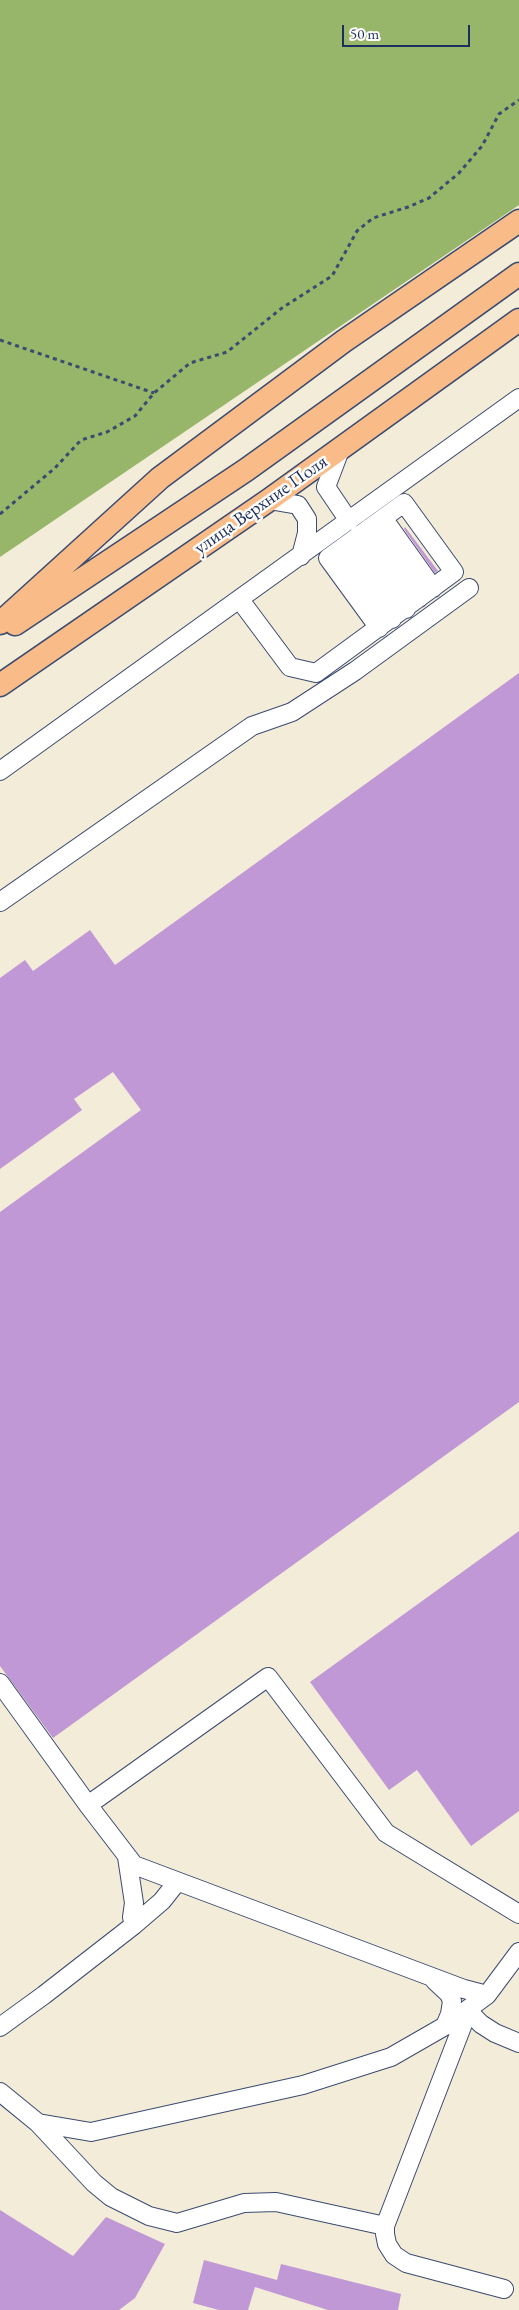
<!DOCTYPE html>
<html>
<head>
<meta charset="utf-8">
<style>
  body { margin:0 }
  #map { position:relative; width:519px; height:2310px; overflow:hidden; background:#f3ecd8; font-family:"EB Garamond",serif }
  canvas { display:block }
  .scale { position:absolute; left:342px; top:25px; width:128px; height:22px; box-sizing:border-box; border:2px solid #1b2f5e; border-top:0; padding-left:6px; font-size:15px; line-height:18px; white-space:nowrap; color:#1b2f5e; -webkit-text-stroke:4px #fdfcf7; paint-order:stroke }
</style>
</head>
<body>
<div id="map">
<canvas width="519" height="2310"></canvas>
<div class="scale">50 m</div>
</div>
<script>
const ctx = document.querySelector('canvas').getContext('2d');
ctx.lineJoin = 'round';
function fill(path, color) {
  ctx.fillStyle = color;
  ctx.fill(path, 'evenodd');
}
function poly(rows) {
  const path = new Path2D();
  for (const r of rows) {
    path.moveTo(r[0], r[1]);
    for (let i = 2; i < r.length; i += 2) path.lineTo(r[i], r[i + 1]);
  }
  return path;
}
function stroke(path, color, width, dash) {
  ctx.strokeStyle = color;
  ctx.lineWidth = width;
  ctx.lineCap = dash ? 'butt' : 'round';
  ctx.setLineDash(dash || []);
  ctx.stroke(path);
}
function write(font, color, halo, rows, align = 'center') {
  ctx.font = font + ' "EB Garamond",serif';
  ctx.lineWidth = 5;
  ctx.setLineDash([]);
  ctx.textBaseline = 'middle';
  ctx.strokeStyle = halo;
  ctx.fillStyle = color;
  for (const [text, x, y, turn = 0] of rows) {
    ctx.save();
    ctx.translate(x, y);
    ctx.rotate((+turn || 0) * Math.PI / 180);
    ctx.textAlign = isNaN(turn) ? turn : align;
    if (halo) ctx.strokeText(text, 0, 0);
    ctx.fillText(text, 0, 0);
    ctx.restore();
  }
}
fill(poly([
  [0,0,519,0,519,205,0,557]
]), '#97b669');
fill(poly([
  [405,527,438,571,435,573,404,529],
  [519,673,519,1402,53,1738,0,1666,0,1212,141,1110,113,1072,74,1099,82,1110,0,1169,0,978,25,960,33,971,90,930,115,965],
  [519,1531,519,1811,471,1846,417,1770,389,1790,310,1682],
  [0,2210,73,2256,106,2217,165,2244,135,2298,119,2310,0,2310],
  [204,2260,277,2280,281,2264,401,2294,398,2310,328,2310,255,2287,248,2310,219,2310,193,2303]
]), '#bf98d5');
const minor = poly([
  [340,450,326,487,349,521],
  [269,500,298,505,307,519,307,533,301,556],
  [383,518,433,588],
  [369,528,419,598],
  [355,539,406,609],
  [341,549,392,619],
  [328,558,379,628],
  [240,600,290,667,316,673,454,572,404,503,328,558],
  [0,771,519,398],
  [0,902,252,726,292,712,355,671,469,588],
  [0,1683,88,1805,134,1865,464,1989,487,1995],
  [88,1805,268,1677,386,1833,519,1914],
  [127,1857,134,1903,132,1917,134,1925],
  [435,1981,449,1994,452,2001,450,2014,445,2026],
  [468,2011,385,2226,385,2234,387,2244,394,2255,406,2263,504,2289],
  [468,2011,481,2024,495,2033,519,2043],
  [0,2027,44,1995,134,1925,162,1901,177,1882],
  [0,2092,38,2123,91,2132,303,2085,391,2057,445,2026,487,1995,519,1952],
  [38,2123,94,2183,111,2197,149,2216,177,2223,244,2203,276,2202,385,2226]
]);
const major = poly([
  [0,623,160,478,344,341,519,221],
  [15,624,246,470,519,274],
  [0,685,269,500,519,320]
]);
stroke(minor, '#3b4b70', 20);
stroke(major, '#3b4b70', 25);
stroke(poly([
  [0,340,154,393],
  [0,514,55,468,81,440,107,432,135,416,154,393,190,363,227,352,282,308,332,276,357,231,373,218,408,207,429,198,459,173,482,146,499,114,519,100]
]), '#3b4b70', 3, [4, 4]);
stroke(minor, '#fff', 18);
stroke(major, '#f9bc89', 22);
write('19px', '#1b2f5e', '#fdfcf7', [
  ["улица Верхние Поля",261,505,-35]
]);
</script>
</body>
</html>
